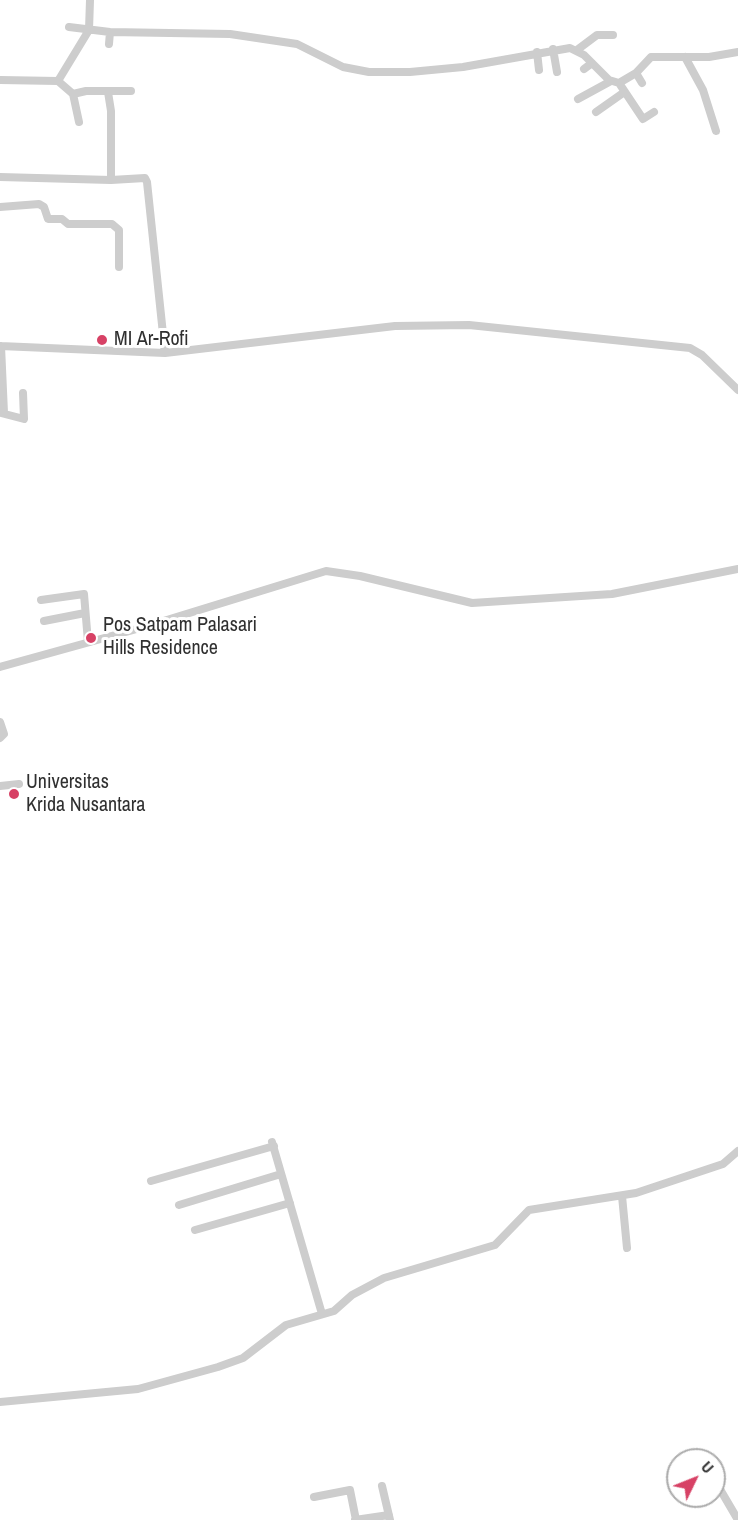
<!DOCTYPE html>
<html>
<head>
<meta charset="utf-8">
<style>
  body { margin:0 }
  #map { position:relative; width:738px; height:1520px; overflow:hidden; background:#fff; font-family:"Archivo Narrow",sans-serif }
  canvas { display:block }
  .north { position:absolute; left:666px; top:1448px; width:60px; height:60px; box-sizing:border-box; background:#fff; border:2px solid #acacac; border-radius:50%; rotate:47deg; font-size:16px; font-weight:700; line-height:24px; text-align:center; color:#303030 }
  .north::after { content:''; display:block; margin:auto; width:21px; height:27px; background:#d74165; clip-path:polygon(50% 0,100% 100%,50% 72%,0 100%) }
</style>
</head>
<body>
<div id="map">
<canvas width="738" height="1520"></canvas>
<div class="north">U</div>
</div>
<script>
const ctx = document.querySelector('canvas').getContext('2d');
ctx.lineJoin = 'round';
function poly(rows) {
  const path = new Path2D();
  for (const r of rows) {
    path.moveTo(r[0], r[1]);
    for (let i = 2; i < r.length; i += 2) path.lineTo(r[i], r[i + 1]);
  }
  return path;
}
function stroke(path, color, width, dash) {
  ctx.strokeStyle = color;
  ctx.lineWidth = width;
  ctx.lineCap = dash ? 'butt' : 'round';
  ctx.setLineDash(dash || []);
  ctx.stroke(path);
}
function write(font, color, halo, rows, align = 'center') {
  ctx.font = font + ' "Archivo Narrow",sans-serif';
  ctx.lineWidth = 6;
  ctx.setLineDash([]);
  ctx.textBaseline = 'middle';
  ctx.strokeStyle = halo;
  ctx.fillStyle = color;
  for (const [text, x, y, turn = 0] of rows) {
    ctx.save();
    ctx.translate(x, y);
    ctx.rotate((+turn || 0) * Math.PI / 180);
    ctx.textAlign = isNaN(turn) ? turn : align;
    if (halo) ctx.strokeText(text, 0, 0);
    ctx.fillText(text, 0, 0);
    ctx.restore();
  }
}
stroke(poly([
  [69,27,110,32,230,34,297,44,343,67,369,72,410,72,463,67,570,48,584,55,609,80,619,83,636,73,651,57,709,57,738,52],
  [109,44,110,32],
  [553,49,557,72],
  [577,50,597,35,613,35],
  [537,52,539,70],
  [685,57,703,90,716,131],
  [584,69,592,63],
  [636,73,642,83],
  [0,80,58,81],
  [58,81,89,30,90,0],
  [58,81,73,94,79,122],
  [619,83,643,119,654,112],
  [108,92,111,111,111,180,145,178,147,182,165,353],
  [73,94,86,91,131,91],
  [578,99,611,81],
  [596,112,623,93],
  [0,177,111,180],
  [0,207,39,204,44,207,48,219,62,219,68,224,112,224,119,230,119,267],
  [0,346,165,353,395,326,469,325,690,348,702,355,738,390],
  [1,346,4,413],
  [1,413,24,419,23,393],
  [41,600,84,594,88,642],
  [44,621,85,613],
  [0,667,144,627,326,571,360,576,472,603,612,594,738,569],
  [0,722,4,734,0,738],
  [0,786,19,784],
  [272,1142,322,1314],
  [151,1181,274,1146],
  [622,1196,627,1248],
  [179,1205,281,1174],
  [195,1230,290,1203],
  [0,1402,138,1389,218,1367,243,1358,286,1325,334,1311,352,1295,384,1278,495,1245,529,1210,636,1193,723,1164,738,1151],
  [702,1457,704,1460],
  [714,1479,738,1520],
  [382,1486,390,1520],
  [314,1497,350,1490,356,1520],
  [355,1520,389,1515]
]), '#cdcdcd', 8);
for (const [x, y, r, color] of [
  [102,340,6,"#d74165"],
  [91,638,6,"#d74165"],
  [14,794,6,"#d74165"]
]) {
  const dot = new Path2D();
  dot.arc(x, y, r, 0, 2 * Math.PI);
  ctx.fillStyle = color;
  ctx.fill(dot);
  stroke(dot, '#fff', 2);
}
write('20px', '#303030', '#fff', [
  ["MI Ar-Rofi",114,340],
  ["Pos Satpam Palasari",103,626],
  ["Hills Residence",103,649],
  ["Universitas",26,783],
  ["Krida Nusantara",26,806]
], 'left');
</script>
</body>
</html>
